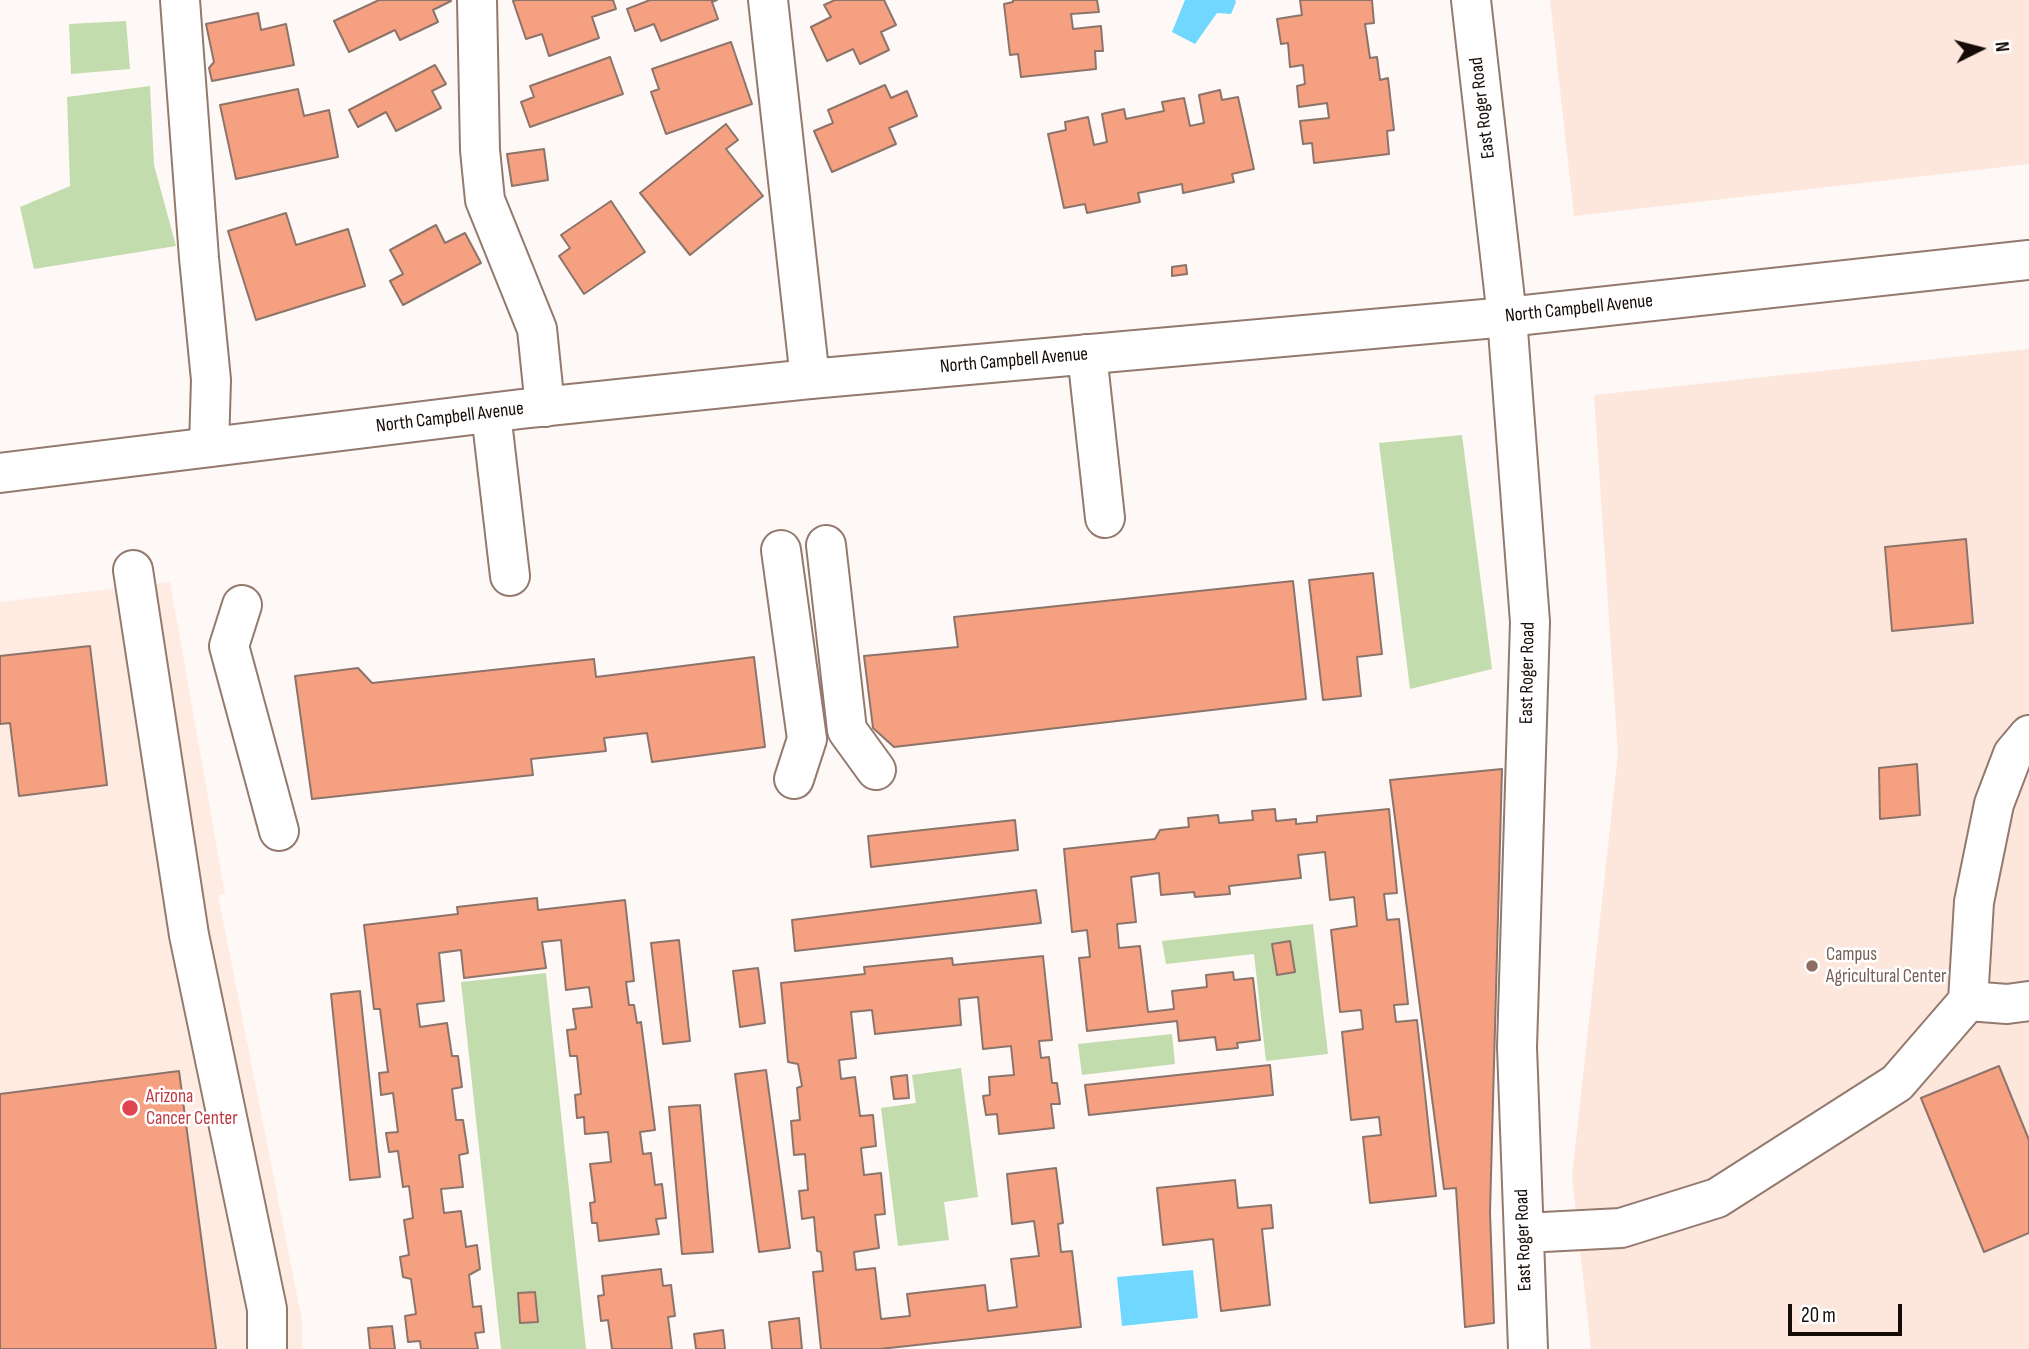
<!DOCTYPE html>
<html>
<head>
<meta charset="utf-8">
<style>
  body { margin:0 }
  #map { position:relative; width:2029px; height:1349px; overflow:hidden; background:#fef8f6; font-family:"Sofia Sans Condensed",sans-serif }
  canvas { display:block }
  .north { position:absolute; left:1945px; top:14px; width:70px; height:70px; -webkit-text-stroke:5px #fff; paint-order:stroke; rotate:84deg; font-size:19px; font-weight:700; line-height:28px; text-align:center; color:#150c08 }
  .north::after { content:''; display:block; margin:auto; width:24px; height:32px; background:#150c08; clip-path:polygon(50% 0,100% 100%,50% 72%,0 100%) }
  .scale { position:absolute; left:1788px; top:1304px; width:114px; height:32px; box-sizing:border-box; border:4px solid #150c08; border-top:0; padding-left:9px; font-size:21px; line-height:24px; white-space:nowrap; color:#150c08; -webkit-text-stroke:5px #fff; paint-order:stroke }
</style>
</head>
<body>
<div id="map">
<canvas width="2029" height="1349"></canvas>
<div class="north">N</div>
<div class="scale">20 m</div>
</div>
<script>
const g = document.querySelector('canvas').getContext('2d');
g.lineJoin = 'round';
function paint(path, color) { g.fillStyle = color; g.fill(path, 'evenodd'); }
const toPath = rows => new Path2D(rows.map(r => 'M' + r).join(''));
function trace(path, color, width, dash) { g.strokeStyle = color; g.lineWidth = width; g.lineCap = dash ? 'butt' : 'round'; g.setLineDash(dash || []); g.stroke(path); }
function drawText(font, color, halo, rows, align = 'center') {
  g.font = font + ' "Sofia Sans Condensed",sans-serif'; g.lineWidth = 5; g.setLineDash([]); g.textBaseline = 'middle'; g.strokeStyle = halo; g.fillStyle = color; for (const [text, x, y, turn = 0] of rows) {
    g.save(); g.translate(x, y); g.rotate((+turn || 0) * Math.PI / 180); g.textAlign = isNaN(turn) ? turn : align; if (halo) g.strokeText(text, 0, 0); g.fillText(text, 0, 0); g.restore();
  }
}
const built = toPath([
  [1550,0,2029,0,2029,164,1574,216],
  [2029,349,2029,1349,1591,1349,1572,1177,1618,754,1594,395]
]);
const medical = toPath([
  [170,582,225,894,218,895,302,1321,302,1349,0,1349,0,602]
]);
const green = toPath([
  [126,21,130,69,71,74,69,24],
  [150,86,154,165,176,246,34,269,20,207,70,186,67,97],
  [1462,435,1492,669,1410,689,1379,443],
  [1313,924,1328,1054,1266,1061,1254,954,1166,964,1162,941],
  [546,973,586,1349,501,1349,461,982],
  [1172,1034,1175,1064,1082,1075,1078,1044],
  [961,1068,978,1197,944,1202,949,1240,898,1246,881,1108,916,1103,912,1075]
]);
const water = toPath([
  [1185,0,1235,0,1236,2,1231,14,1217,13,1195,44,1172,32],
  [1193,1270,1198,1318,1122,1326,1117,1277]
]);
const building = toPath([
  [379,0,450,0,451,1,433,10,438,22,400,40,395,30,349,52,334,21,379,0],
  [516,0,613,0,616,9,592,17,599,38,549,56,542,34,526,39,513,1,516,0],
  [650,0,717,0,712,2,718,19,661,41,654,24,635,31,627,9,650,0],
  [835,0,884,0,896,25,881,32,889,50,860,64,853,49,827,61,811,27,831,17,824,5,835,0],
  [1013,0,1097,0,1099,12,1071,14,1073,29,1101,26,1103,51,1095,51,1096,69,1021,77,1018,54,1010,55,1004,4,1013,2,1013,0],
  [1300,0,1372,0,1374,23,1365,24,1370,58,1377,57,1380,80,1388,78,1394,130,1387,131,1389,154,1314,163,1312,143,1303,144,1300,121,1329,118,1327,103,1299,107,1297,86,1305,84,1303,65,1290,67,1288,43,1281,44,1277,19,1302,15,1300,0],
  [258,13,261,30,286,24,294,65,212,81,209,68,214,62,206,24,258,13],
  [731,42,752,104,666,134,651,92,659,89,652,69,731,42],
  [610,57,623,94,530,127,521,102,534,97,530,86,610,57],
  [435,65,446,84,432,91,441,108,396,131,386,112,358,127,349,110,435,65],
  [885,85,891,98,907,91,917,116,889,128,896,144,832,172,814,131,833,123,828,110,885,85],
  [298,89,304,116,329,110,338,157,236,179,220,105,298,89],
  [1220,90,1222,100,1238,97,1254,169,1232,174,1234,182,1183,193,1182,184,1138,193,1140,202,1087,213,1085,204,1064,208,1048,134,1066,130,1065,122,1088,117,1094,145,1107,142,1102,114,1124,109,1126,119,1164,111,1162,102,1184,98,1190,126,1204,123,1199,95,1220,90],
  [726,124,738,140,726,149,763,196,690,255,640,193,726,124],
  [544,149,548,180,512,186,507,154,544,149],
  [611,201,645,252,584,294,559,256,570,248,561,235,611,201],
  [286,213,296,245,348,229,365,286,256,320,228,231,286,213],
  [436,225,445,243,465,233,481,263,403,305,390,281,403,274,390,250,436,225],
  [1186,265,1187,274,1172,276,1172,267,1186,265],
  [1966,539,1973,623,1892,631,1885,547,1966,539],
  [1373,573,1382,654,1357,657,1361,696,1323,700,1309,580,1373,573],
  [1293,581,1306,699,894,747,873,728,864,656,958,647,954,617,1293,581],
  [90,646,107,785,19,796,10,723,0,724,0,656,90,646],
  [754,657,765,747,652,762,647,733,604,738,606,751,531,759,533,775,312,799,295,676,358,668,372,683,594,659,596,677,754,657],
  [1917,764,1920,815,1880,819,1879,768,1917,764],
  [1502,769,1490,1212,1494,1323,1465,1327,1456,1188,1444,1189,1390,780,1502,769],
  [1275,809,1276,821,1296,819,1296,824,1317,822,1317,816,1389,809,1397,893,1384,894,1387,920,1399,919,1408,1004,1394,1005,1396,1022,1417,1020,1436,1196,1370,1203,1363,1137,1381,1135,1379,1117,1351,1120,1342,1032,1363,1029,1361,1010,1340,1012,1331,930,1357,926,1354,897,1330,900,1325,852,1298,855,1301,878,1229,886,1230,894,1195,897,1194,892,1161,895,1159,873,1131,877,1136,922,1117,924,1119,948,1140,946,1148,1012,1174,1009,1172,991,1207,987,1206,975,1233,972,1234,980,1253,978,1260,1040,1237,1043,1238,1048,1217,1050,1215,1037,1179,1041,1177,1021,1087,1031,1079,958,1090,957,1087,930,1072,932,1064,849,1155,839,1160,830,1189,827,1188,818,1218,815,1219,823,1253,820,1252,811,1275,809],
  [1015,820,1018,850,871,867,868,836,1015,820],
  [1036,890,1041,923,795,951,792,920,1036,890],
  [537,898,538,910,625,900,634,981,626,982,629,1005,634,1005,637,1023,641,1022,655,1130,640,1132,643,1154,651,1153,655,1185,662,1184,666,1218,656,1219,659,1234,599,1241,597,1223,592,1223,590,1203,595,1202,590,1164,611,1162,608,1132,585,1134,584,1117,577,1118,575,1095,581,1094,577,1056,570,1056,567,1030,576,1029,573,1009,592,1007,589,987,566,990,561,940,542,942,546,968,464,978,461,950,439,953,444,1001,417,1004,420,1027,447,1023,452,1056,458,1056,462,1087,452,1089,456,1120,463,1120,468,1153,459,1155,463,1187,441,1189,444,1213,461,1211,466,1247,477,1245,480,1269,469,1275,473,1307,481,1306,484,1332,475,1333,478,1349,421,1349,420,1341,408,1342,405,1316,416,1314,411,1279,403,1277,400,1257,409,1255,404,1220,413,1218,409,1186,403,1187,398,1151,389,1152,386,1133,398,1132,393,1093,381,1095,379,1073,388,1072,380,1009,374,1009,364,925,458,914,457,907,537,898],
  [679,940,690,1041,663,1044,651,943,679,940],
  [1290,941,1295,972,1277,975,1272,944,1290,941],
  [1043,956,1052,1040,1039,1041,1041,1058,1049,1057,1052,1083,1057,1083,1060,1104,1051,1104,1054,1128,999,1134,997,1114,986,1115,983,1096,990,1095,989,1077,1014,1075,1011,1046,983,1049,978,997,959,999,961,1025,875,1034,872,1010,851,1012,856,1058,839,1060,841,1079,855,1077,860,1116,873,1115,876,1146,861,1148,864,1175,881,1173,885,1214,875,1215,879,1248,854,1252,856,1270,875,1268,881,1319,910,1316,907,1294,985,1285,988,1311,1017,1307,1011,1259,1039,1256,1034,1221,1012,1224,1007,1174,1056,1168,1063,1223,1058,1224,1061,1252,1072,1251,1081,1327,880,1349,821,1349,813,1272,823,1271,821,1252,817,1251,814,1217,802,1219,799,1191,808,1190,805,1154,794,1155,791,1121,800,1120,797,1088,802,1086,798,1064,788,1062,781,983,865,974,864,967,952,958,953,965,1043,956],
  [758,968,765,1023,740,1027,733,971,758,968],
  [360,991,380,1177,350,1180,331,994,360,991],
  [1270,1065,1273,1095,1089,1115,1085,1085,1270,1065],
  [1999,1066,2029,1140,2029,1233,1984,1252,1921,1098,1999,1066],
  [766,1070,790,1248,759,1252,735,1074,766,1070],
  [179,1071,216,1349,0,1349,0,1094,179,1071],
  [907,1075,909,1098,894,1099,891,1077,907,1075],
  [700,1105,713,1252,682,1254,669,1107,700,1105],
  [1235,1180,1238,1208,1271,1205,1273,1228,1262,1229,1270,1305,1221,1311,1213,1239,1163,1245,1157,1188,1235,1180],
  [661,1269,663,1286,671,1285,675,1316,668,1317,672,1349,612,1349,608,1320,601,1321,598,1296,604,1295,602,1276,661,1269],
  [535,1292,538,1322,520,1323,518,1293,535,1292],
  [799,1318,802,1349,772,1349,769,1322,799,1318],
  [392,1326,395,1349,370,1349,368,1328,392,1326],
  [723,1330,725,1349,696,1349,694,1334,723,1330]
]);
const minor = toPath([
  [180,0,199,258,211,380,209,447],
  [477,0,480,150,485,200,537,329,545,407],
  [768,0,810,379],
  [1471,0,1507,317,1530,622,1517,1047,1528,1349],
  [1087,354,1105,518],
  [491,413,510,576],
  [826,545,847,730,876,770],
  [781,550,807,739,794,779],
  [133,570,189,935,267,1309,267,1349],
  [242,605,229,646,279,831],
  [1968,1001,2007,1004,2029,1001],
  [1524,1233,1621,1228,1717,1198,1897,1083,1968,1001,1974,902,1994,804,2013,754,2029,735]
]);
const major = toPath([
  [0,473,521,409,810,379,1507,317,2029,260]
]);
const markers = [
  [1812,966,7,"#8d6e63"],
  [130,1108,9,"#e0444e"]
];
const streetNames = [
  ["East Roger Road",1483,108,-97],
  ["North Campbell Avenue",1579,309,-6],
  ["North Campbell Avenue",1014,361,-5],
  ["North Campbell Avenue",450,418,-7],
  ["East Roger Road",1528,673,-89],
  ["East Roger Road",1524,1240,-92]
];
const educationNames = [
  ["Campus",1826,955],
  ["Agricultural Center",1826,977]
];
const healthNames = [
  ["Arizona",146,1097],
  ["Cancer Center",146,1119]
];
paint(built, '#fde7dd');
paint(medical, '#feebe2');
paint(green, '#c3dcad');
paint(water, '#70d8fe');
paint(building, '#f5a181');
trace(building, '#8d746a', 2);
trace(minor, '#93796e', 42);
trace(major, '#93796e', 42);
trace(minor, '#fff', 38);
trace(major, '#fff', 38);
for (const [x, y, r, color] of markers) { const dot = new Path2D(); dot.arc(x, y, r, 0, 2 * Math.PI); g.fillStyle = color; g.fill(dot); trace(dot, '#fff', 2.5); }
drawText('19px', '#150c08', '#fff', streetNames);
drawText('19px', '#785e54', '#fff', educationNames, 'left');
drawText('19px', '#be3a42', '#fff', healthNames, 'left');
</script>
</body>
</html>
